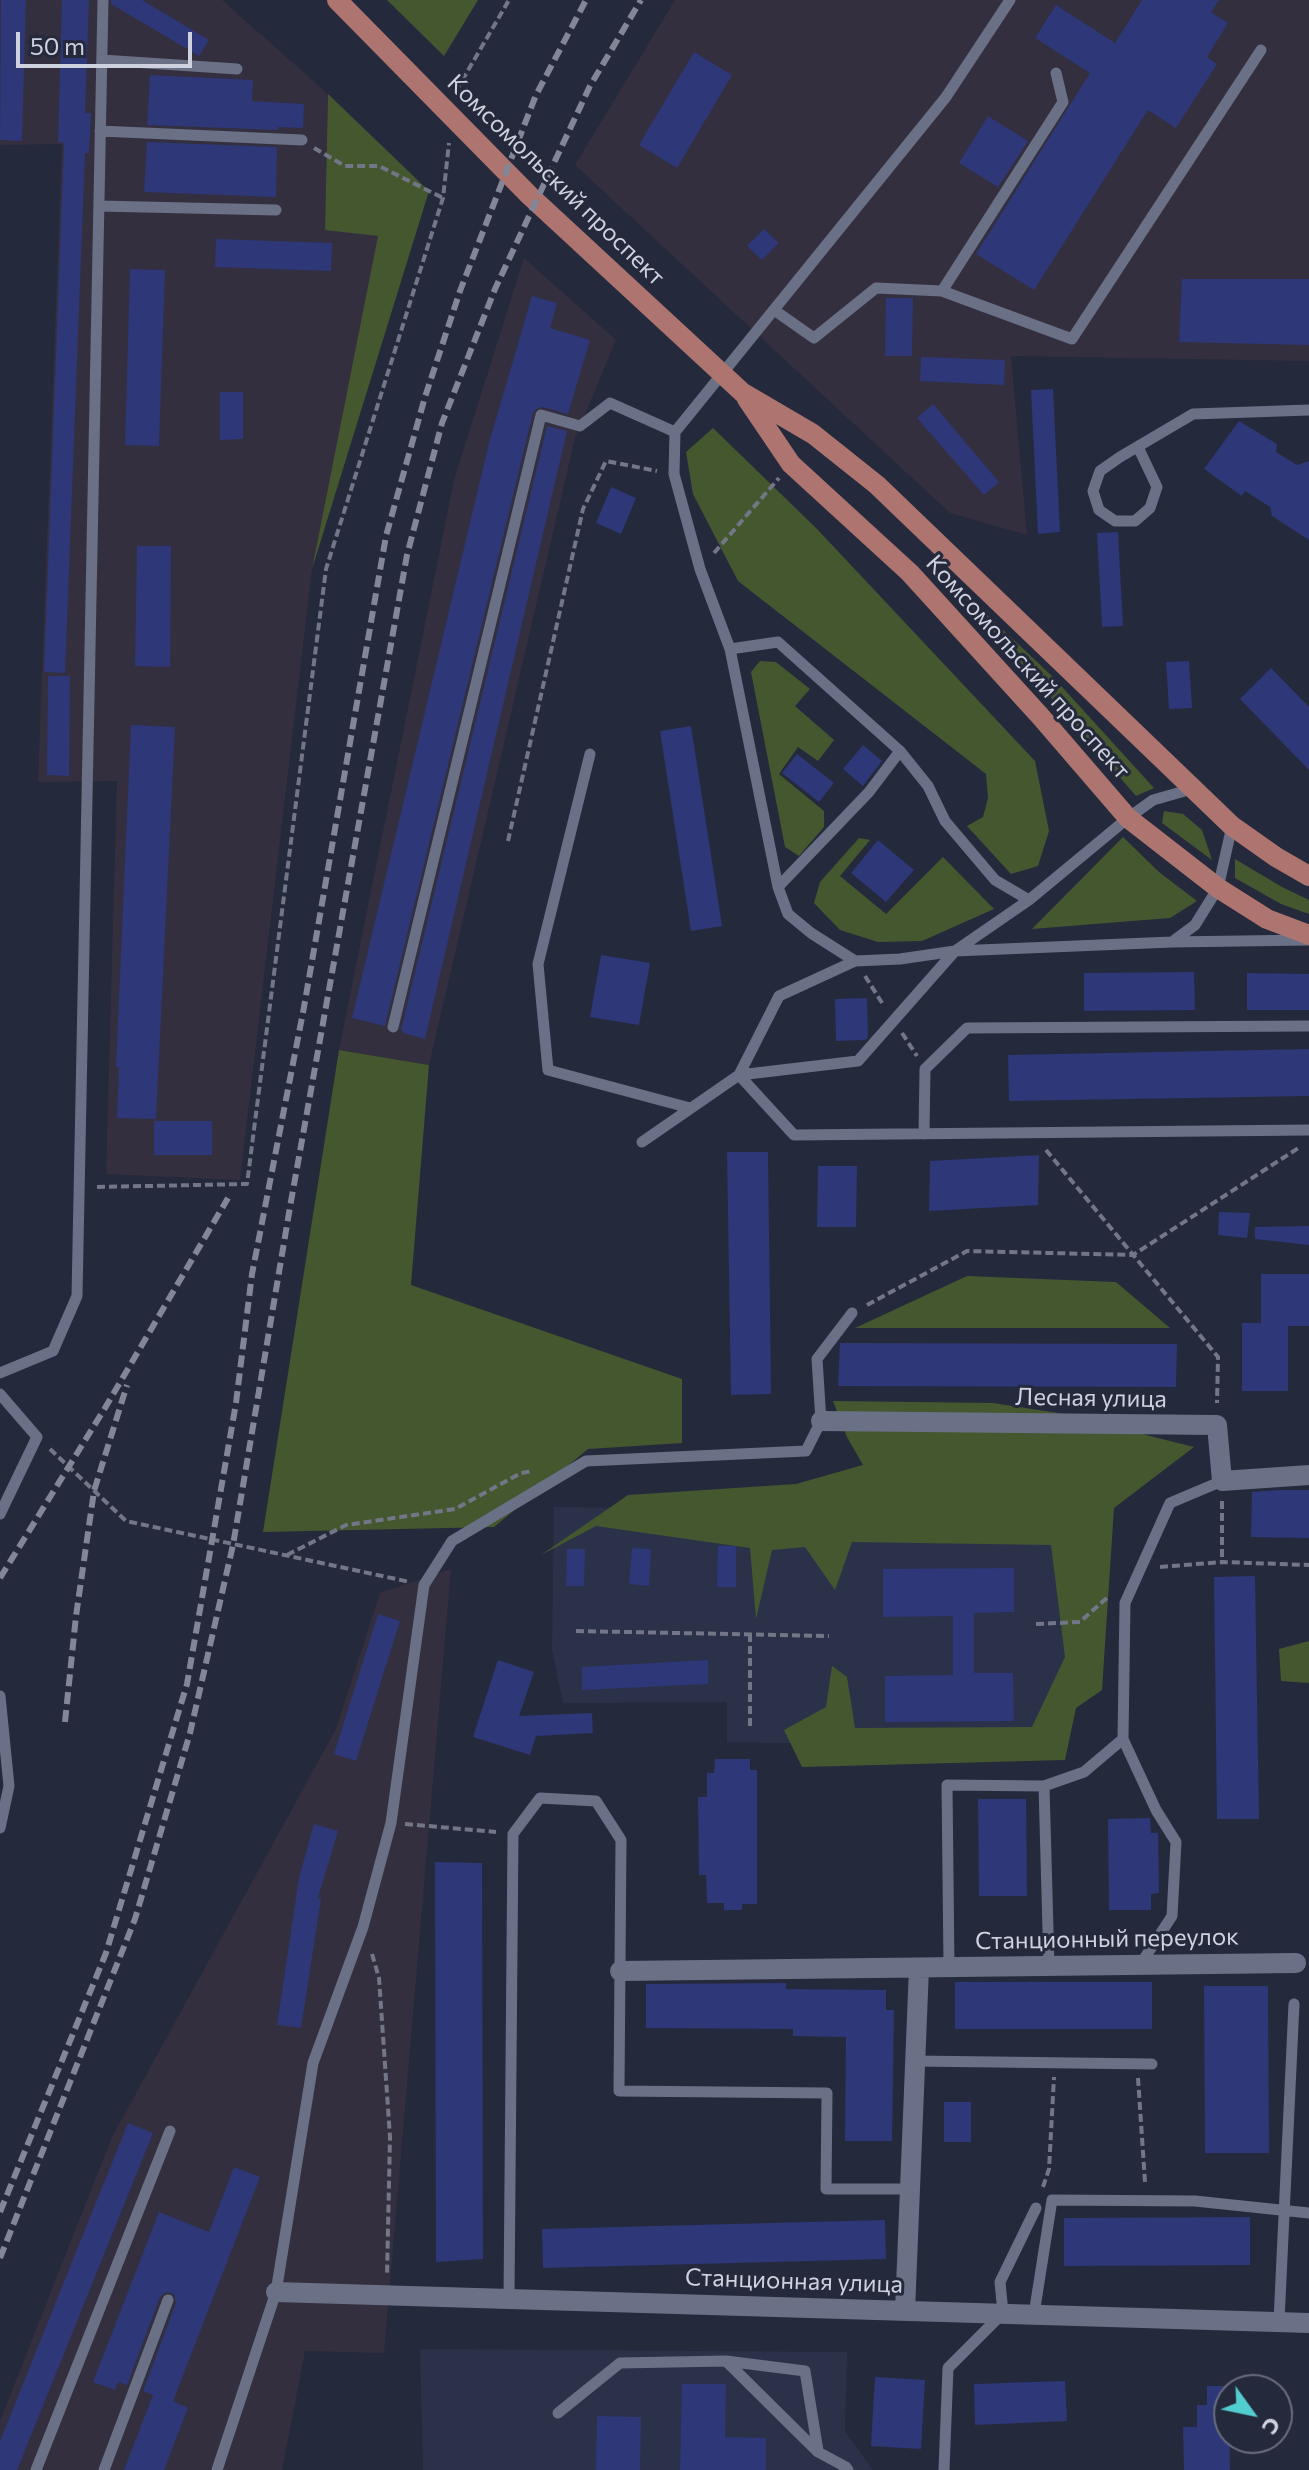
<!DOCTYPE html>
<html>
<head>
<meta charset="utf-8">
<style>
  body { margin:0 }
  #map { position:relative; width:1309px; height:2470px; overflow:hidden; background:#25293c; font-family:Commissioner,sans-serif }
  canvas { display:block }
  .north { position:absolute; left:1213px; top:2374px; width:80px; height:80px; box-sizing:border-box; background:#25293c; border:2px solid #696c7d; border-radius:50%; rotate:123deg; font-size:22px; font-weight:700; line-height:32px; text-align:center; color:#ced1de }
  .north::after { content:''; display:block; margin:auto; width:28px; height:36px; background:#52cdcf; clip-path:polygon(50% 0,100% 100%,50% 72%,0 100%) }
  .scale { position:absolute; left:16px; top:32px; width:176px; height:36px; box-sizing:border-box; border:4px solid #ced1de; border-top:0; padding-left:10px; font-size:24px; line-height:28px; white-space:nowrap; color:#ced1de; -webkit-text-stroke:6px #25293c; paint-order:stroke }
</style>
</head>
<body>
<div id="map">
<canvas width="1309" height="2470"></canvas>
<div class="north">С</div>
<div class="scale">50 m</div>
</div>
<script>
const g = document.querySelector('canvas').getContext('2d');
g.lineJoin = 'round';
function paint(path, color) { g.fillStyle = color; g.fill(path, 'evenodd'); }
const toPath = rows => new Path2D(rows.map(r => 'M' + r).join(''));
function trace(path, color, width, dash) { g.strokeStyle = color; g.lineWidth = width; g.lineCap = dash ? 'butt' : 'round'; g.setLineDash(dash || []); g.stroke(path); }
function drawText(font, color, halo, rows, align = 'center') {
  g.font = font + ' Commissioner,sans-serif'; g.lineWidth = 6; g.setLineDash([]); g.textBaseline = 'middle'; g.strokeStyle = halo; g.fillStyle = color; for (const [text, x, y, turn = 0] of rows) {
    g.save(); g.translate(x, y); g.rotate((+turn || 0) * Math.PI / 180); g.textAlign = isNaN(turn) ? turn : align; if (halo) g.strokeText(text, 0, 0); g.fillText(text, 0, 0); g.restore();
  }
}
const built = toPath([
  [554,1507,1082,1514,1061,1748,727,1742,727,1702,563,1703,552,1650],
  [420,2349,847,2352,845,2432,873,2470,423,2470]
]);
const industrial = toPath([
  [0,0,222,0,328,94,325,229,379,236,312,569,240,1180,106,1174,117,781,38,782,62,144,0,145],
  [675,0,1309,0,1309,361,1011,356,1027,535,950,513,575,165],
  [524,258,616,340,575,438,429,1065,339,1050,454,480],
  [451,1569,384,2353,305,2351,282,2470,0,2470,0,2421,112,2137,336,1729,380,1593]
]);
const green = toPath([
  [387,0,478,0,444,56],
  [328,94,429,191,312,569,378,236,325,230],
  [713,428,817,529,1035,761,1049,831,1038,866,1011,874,967,826,983,817,988,798,986,774,738,581,693,494,686,452],
  [941,571,1053,677,1154,788,1136,796],
  [760,661,776,662,810,689,795,706,834,740,818,761,798,747,779,774,824,811,824,827,799,856,785,847,751,672],
  [1164,811,1183,814,1202,830,1212,860,1162,823],
  [1123,837,1159,872,1197,901,1170,918,1032,929],
  [859,838,870,840,840,876,886,914,943,857,994,909,922,941,878,942,840,930,814,903,820,882],
  [1235,859,1282,887,1309,900,1309,914,1281,904,1235,878],
  [339,1050,429,1065,411,1285,682,1379,682,1443,588,1449,494,1527,263,1532],
  [967,1276,1116,1282,1170,1328,855,1328],
  [833,1401,993,1403,1058,1413,1194,1447,1114,1508,1102,1690,1076,1708,1065,1760,802,1767,784,1730,826,1707,832,1666,847,1677,855,1728,1032,1727,1065,1657,1051,1545,852,1542,835,1590,805,1547,772,1550,756,1619,750,1548,596,1526,541,1555,628,1495,796,1484,863,1465,847,1437],
  [1309,1641,1309,1683,1281,1681,1279,1649]
]);
const building = toPath([
  [1,0,26,0,22,141,0,140],
  [62,0,89,0,85,113,91,113,89,153,85,153,65,673,44,672,64,143,58,142],
  [111,0,142,0,209,40,199,56,111,4],
  [1142,0,1219,0,1211,12,1228,23,1207,57,1217,64,1176,128,1148,110,1034,290,976,254,1090,73,1035,38,1056,5,1115,43],
  [694,52,732,75,677,168,639,145],
  [150,75,253,80,252,101,304,104,303,128,278,127,278,130,147,125],
  [988,116,1028,141,998,187,959,163],
  [147,142,277,147,276,197,144,192],
  [764,229,779,243,762,260,747,246],
  [216,239,332,243,331,271,215,267],
  [130,269,165,270,159,446,125,445],
  [1182,279,1309,279,1309,345,1179,342],
  [532,296,557,303,550,328,590,340,568,414,543,407,536,409,533,413,385,1026,352,1018,489,443],
  [886,298,913,298,912,356,885,356],
  [921,357,1005,360,1004,385,920,381],
  [1053,389,1060,532,1038,534,1031,390],
  [220,392,243,392,243,439,220,440],
  [933,404,999,482,984,495,917,418],
  [1239,421,1277,444,1276,452,1297,465,1309,461,1309,540,1272,516,1270,507,1245,491,1242,496,1204,469],
  [547,426,567,431,425,1039,404,1033,401,1030],
  [611,487,636,498,621,534,596,523],
  [1118,532,1123,626,1102,627,1097,533],
  [137,546,171,546,170,667,135,666],
  [1189,661,1192,708,1169,709,1166,662],
  [1271,668,1309,707,1309,770,1240,699],
  [48,676,70,676,69,776,47,775],
  [131,725,175,727,156,1119,117,1118,119,1067,116,1067],
  [691,726,722,926,691,931,660,731],
  [863,745,882,761,863,786,843,769],
  [797,754,834,783,819,802,782,773],
  [878,840,914,870,886,902,851,873],
  [601,955,650,963,639,1025,590,1017],
  [1194,972,1195,1010,1084,1011,1084,973],
  [1247,973,1309,974,1309,1010,1247,1010],
  [867,998,868,1037,865,1040,836,1041,835,999],
  [1309,1049,1309,1096,1009,1101,1008,1055],
  [154,1121,212,1121,212,1155,154,1155],
  [727,1152,768,1152,771,1394,731,1395],
  [1039,1155,1038,1205,929,1211,930,1161],
  [818,1166,857,1166,856,1227,817,1227],
  [1219,1212,1250,1213,1247,1238,1218,1235],
  [1309,1226,1309,1245,1255,1239,1255,1227],
  [1261,1274,1309,1274,1309,1326,1288,1326,1288,1391,1242,1391,1242,1323,1261,1323],
  [840,1343,1177,1344,1176,1387,838,1386],
  [1279,1490,1309,1490,1309,1538,1251,1537,1252,1492],
  [718,1546,736,1546,736,1587,717,1587],
  [632,1548,651,1549,649,1586,629,1584],
  [567,1549,585,1549,584,1586,566,1586],
  [1014,1568,1014,1612,974,1613,974,1673,1013,1673,1014,1721,885,1722,885,1676,953,1675,953,1616,883,1617,883,1569],
  [1255,1576,1259,1819,1217,1819,1214,1577],
  [378,1614,400,1621,356,1761,334,1754],
  [498,1660,534,1672,519,1716,592,1713,593,1733,536,1736,530,1755,473,1737],
  [708,1660,708,1684,582,1690,582,1667],
  [715,1759,750,1759,750,1770,757,1770,757,1904,742,1904,742,1910,724,1910,724,1903,707,1903,706,1875,699,1875,698,1797,707,1797,707,1773,714,1773],
  [978,1799,1026,1799,1027,1896,979,1896],
  [1150,1818,1151,1833,1158,1833,1159,1893,1151,1894,1151,1910,1109,1910,1108,1819],
  [314,1824,338,1831,318,1898,321,1899,301,2028,277,2025,299,1878],
  [435,1862,482,1863,483,2259,436,2262],
  [955,1982,1152,1982,1152,2029,955,2029],
  [786,1983,786,1989,886,1990,886,2010,894,2010,892,2141,845,2141,846,2037,793,2036,793,2029,646,2028,646,1984],
  [1204,1986,1268,1986,1269,2153,1205,2153],
  [944,2102,971,2102,971,2142,944,2142],
  [128,2123,153,2133,17,2470,0,2470,0,2441],
  [234,2167,260,2177,173,2401,188,2408,164,2470,124,2470,153,2395,143,2391,176,2303,174,2294,166,2292,160,2297,127,2385,118,2382,115,2390,93,2382,159,2212,209,2232],
  [1250,2217,1250,2265,1064,2266,1064,2218],
  [885,2220,886,2259,543,2268,542,2229],
  [875,2377,925,2380,921,2449,871,2446],
  [1065,2381,1067,2421,975,2425,974,2384],
  [682,2384,726,2384,725,2437,766,2438,766,2470,680,2470],
  [1207,2386,1229,2386,1230,2470,1184,2470,1183,2427,1197,2427,1197,2405,1207,2405],
  [597,2416,641,2417,640,2470,596,2470]
]);
const path = toPath([
  [456,91,509,0],
  [314,148,345,166,379,166,443,198],
  [714,553,779,478],
  [508,841,583,509,606,461,657,471],
  [865,976,884,1006],
  [902,1033,917,1056],
  [1046,1150,1218,1357,1217,1403],
  [97,1187,247,1184,326,569,443,198,449,143],
  [867,1305,967,1251,1133,1255,1300,1147],
  [50,1449,126,1521,410,1582],
  [1222,1501,1222,1562],
  [287,1555,346,1525,455,1509,521,1473,533,1471],
  [1160,1567,1222,1562,1309,1565],
  [1036,1624,1080,1622,1109,1596],
  [576,1631,829,1636],
  [750,1634,750,1727],
  [405,1824,496,1832],
  [372,1954,379,1978,390,2137,387,2276],
  [1138,2078,1145,2182,1148,2183],
  [1043,2187,1049,2169,1054,2077]
]);
const lane = toPath([
  [102,60,237,69],
  [100,131,302,140],
  [99,206,276,210],
  [942,291,1072,339,1261,50],
  [774,310,814,338,876,288,942,291,1063,102,1056,73],
  [1138,447,1157,487,1150,508,1135,521,1115,521,1099,510,1093,491,1100,471,1120,457,1193,414,1309,410],
  [730,649,778,642,900,751,928,786,945,821,995,880,1029,900],
  [590,754,538,964,548,1070,690,1108],
  [778,887,869,792,900,751],
  [1172,942,1195,925,1218,888,1232,826],
  [855,961,811,933,788,914,778,887,730,649,700,569,674,474,675,432,946,97,1010,0],
  [393,1027,541,415,580,426,610,403,675,432],
  [739,1075,779,996,855,961,900,959,955,951,1172,942,1308,940],
  [739,1075,794,1135,1309,1130],
  [924,1134,925,1069,967,1028,1309,1026],
  [642,1142,739,1075,858,1061,955,951,1029,900,1128,818,1153,800,1192,789],
  [0,1373,53,1351,77,1296,103,0],
  [0,1394,37,1437,0,1514],
  [0,1696,9,1786,0,1828],
  [1140,1965,1172,1916,1176,1842,1156,1810,1123,1739,1125,1603,1170,1503,1222,1481],
  [1049,1966,1044,1786,1084,1772,1123,1739],
  [949,1967,947,1785,1044,1786],
  [915,2061,1152,2064],
  [509,2297,513,1834,540,1798,596,1801,621,1840,619,2091,827,2093,826,2189,910,2189],
  [1034,2314,1052,2200,1195,2201,1309,2213],
  [1279,2321,1294,2004],
  [726,2361,805,2371,818,2451],
  [558,2413,620,2363,726,2361,818,2452,846,2467,848,2470],
  [36,2470,170,2131],
  [104,2470,168,2300],
  [217,2470,276,2292,313,2063,363,1927,391,1823,424,1585,452,1541,586,1461,806,1451,821,1421,817,1359,852,1313],
  [944,2470,948,2368,1003,2313,1000,2282,1036,2208]
]);
const street = toPath([
  [821,1421,1217,1425,1222,1481,1309,1475],
  [620,1971,1296,1963],
  [276,2292,1309,2323],
  [905,2311,919,1968]
]);
const primary = toPath([
  [337,0,530,196,743,393,813,434,877,485,1232,826,1276,857,1309,876],
  [747,399,791,464,910,573,1041,717,1128,818,1218,888,1267,919,1309,935]
]);
const rail = toPath([
  [0,1578,105,1408,228,1198],
  [65,1722,76,1616,94,1491,127,1385],
  [0,2212,106,1953,187,1684,236,1403,252,1274,304,1007,386,536,425,397,460,291,536,95,586,0],
  [0,2258,135,1919,190,1733,233,1545,290,1207,407,555,442,423,495,289,590,86,641,0]
]);
const streetNames = [
  ["Комсомольский проспект",556,180,44],
  ["Комсомольский проспект",1028,667,48],
  ["Лесная улица",1091,1398,1],
  ["Станционный переулок",1107,1939,-1],
  ["Станционная улица",794,2281,2]
];
paint(built, '#2c314a');
paint(industrial, '#332f3f');
paint(green, '#45572f');
paint(building, '#2e3777');
trace(path, '#737686', 4, [8, 4]);
trace(lane, '#6a7086', 11);
trace(street, '#6a7086', 20);
trace(primary, '#ae7570', 20);
trace(rail, '#838696', 6, [12, 6]);
drawText('24px', '#ced1de', '#25293c', streetNames);
</script>
</body>
</html>
